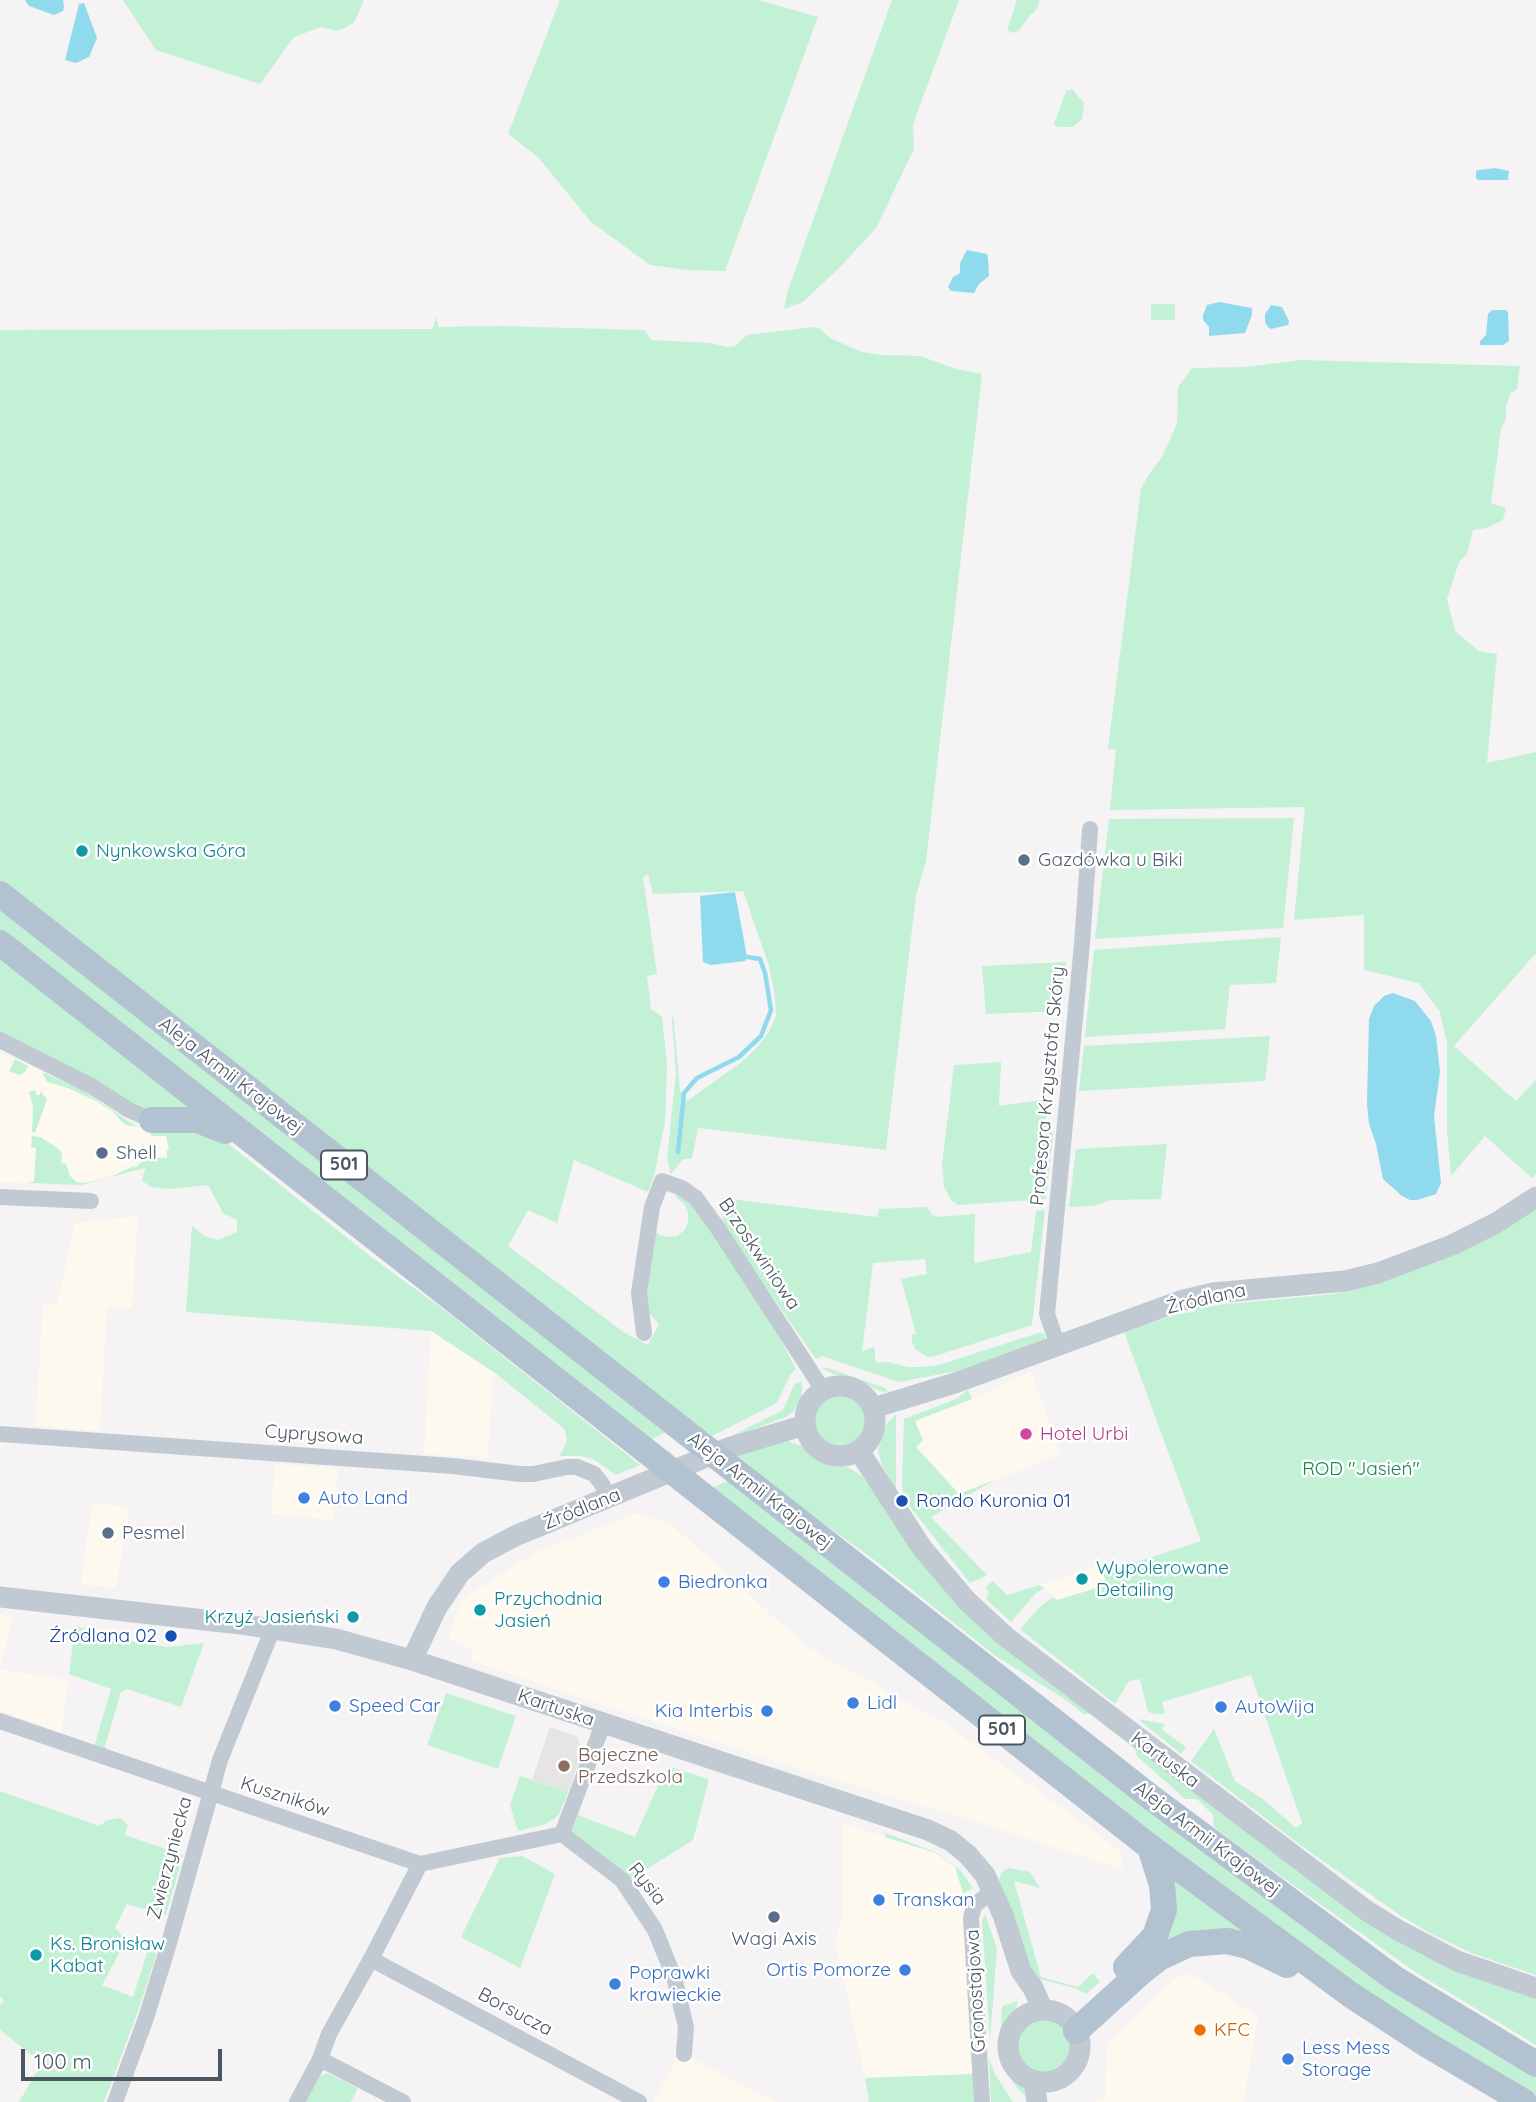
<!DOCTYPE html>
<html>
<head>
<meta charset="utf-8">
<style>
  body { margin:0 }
  #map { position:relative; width:1536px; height:2102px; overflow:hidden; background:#f5f3f3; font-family:Quicksand,sans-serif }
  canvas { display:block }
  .scale { position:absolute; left:21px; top:2049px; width:201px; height:32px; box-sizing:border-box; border:4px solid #4a5661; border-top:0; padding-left:9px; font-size:21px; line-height:24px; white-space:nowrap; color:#4a5661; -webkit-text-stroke:5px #fff; paint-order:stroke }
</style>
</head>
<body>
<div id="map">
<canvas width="1536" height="2102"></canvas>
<div class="scale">100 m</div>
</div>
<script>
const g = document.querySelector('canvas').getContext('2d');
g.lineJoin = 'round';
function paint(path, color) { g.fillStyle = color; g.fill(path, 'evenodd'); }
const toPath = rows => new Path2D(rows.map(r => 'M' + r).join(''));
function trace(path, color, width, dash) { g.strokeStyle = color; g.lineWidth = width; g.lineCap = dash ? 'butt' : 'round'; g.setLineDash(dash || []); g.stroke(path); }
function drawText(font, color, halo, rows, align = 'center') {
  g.font = font + ' Quicksand,sans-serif'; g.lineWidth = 5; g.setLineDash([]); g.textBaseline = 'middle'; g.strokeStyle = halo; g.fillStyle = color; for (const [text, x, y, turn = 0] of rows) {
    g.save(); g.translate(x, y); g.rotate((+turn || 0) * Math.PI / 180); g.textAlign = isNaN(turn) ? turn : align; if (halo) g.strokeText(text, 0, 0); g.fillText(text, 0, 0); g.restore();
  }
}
const commercial = toPath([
  [0,1052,82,1090,144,1132,155,1134,173,1133,175,1161,81,1185,0,1182],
  [138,1216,132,1308,107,1307,100,1431,35,1426,43,1303,57,1304,75,1223],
  [431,1331,493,1372,488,1458,424,1454],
  [1031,1371,1061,1454,959,1494,916,1447,915,1421,972,1399],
  [275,1464,338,1468,333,1520,271,1514],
  [92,1502,130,1508,116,1588,81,1584],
  [637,1513,672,1525,807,1647,943,1722,1121,1851,1123,1870,978,1822,804,1771,470,1661,474,1650,448,1639,461,1600,534,1553],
  [1101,1565,1107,1585,1057,1600,1040,1585],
  [0,1615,13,1617,0,1668],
  [0,1669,68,1680,62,1733,0,1711],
  [843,1823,936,1853,955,1867,963,1890,973,2074,865,2078,835,1939,843,1918],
  [1190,1973,1258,2016,1244,2102,1091,2102,1105,2100,1107,2043,1175,1979],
  [680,2052,776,2102,653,2102]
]);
const education = toPath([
  [550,1727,576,1736,583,1751,568,1792,532,1780]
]);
const green = toPath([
  [123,0,364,0,354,23,338,31,321,27,294,37,260,84,156,50],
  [560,0,759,0,818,17,725,271,688,270,650,265,591,222,538,157,508,134],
  [892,0,959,0,913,124,914,149,876,228,841,266,803,302,784,309,788,290],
  [1017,0,1040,0,1035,12,1031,14,1019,30,1014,33,1007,30],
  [1072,89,1084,103,1082,119,1073,127,1058,127,1054,124,1066,91],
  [1151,304,1175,304,1175,320,1151,320],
  [437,317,438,327,499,326,645,330,651,340,710,343,727,347,735,346,747,335,813,327,819,328,830,338,862,352,881,355,920,356,956,369,982,374,926,862,916,895,886,1150,698,1128,692,1159,683,1159,671,1174,667,1159,676,1072,672,1022,673,1012,680,1090,687,1101,743,1061,760,1044,770,1030,776,1016,775,996,769,966,743,891,653,894,648,874,643,877,657,974,647,976,651,1009,662,1017,667,1064,665,1122,654,1176,648,1192,574,1160,557,1223,528,1210,508,1246,625,1333,648,1345,659,1324,645,1308,652,1229,659,1235,668,1237,677,1236,685,1230,688,1221,688,1212,684,1204,675,1196,678,1194,689,1202,717,1240,768,1316,796,1369,790,1375,777,1403,712,1436,671,1406,0,882,0,330,432,329],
  [1300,360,1520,366,1517,389,1511,393,1506,405,1506,419,1501,429,1491,503,1506,508,1503,520,1486,528,1473,530,1467,554,1459,562,1447,599,1455,631,1479,651,1497,654,1487,763,1536,752,1536,953,1454,1046,1516,1101,1536,1080,1536,1174,1532,1178,1485,1136,1451,1176,1447,1130,1447,1043,1440,1012,1419,983,1364,970,1364,915,1294,920,1305,807,1110,810,1116,749,1108,749,1141,489,1147,477,1162,457,1177,424,1178,387,1192,368,1245,367],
  [1294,818,1283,928,1095,939,1109,819],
  [0,905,669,1431,648,1441,0,933],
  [1281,937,1276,983,1230,985,1225,1029,1085,1037,1094,950],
  [0,956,192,1107,145,1110,0,1033],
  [1066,962,1060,1011,986,1014,982,966],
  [1270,1036,1265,1081,1079,1091,1084,1046],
  [15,1059,28,1066,24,1073,19,1075,9,1071],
  [1001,1062,999,1106,1048,1099,1046,1120,1053,1135,1046,1199,958,1205,951,1200,944,1187,942,1164,954,1065],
  [42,1072,82,1090,137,1127,125,1125,113,1112,96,1101,68,1088,47,1082],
  [36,1090,36,1095,40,1095,40,1091,47,1099,35,1133,32,1132,33,1107,29,1092],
  [171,1126,218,1138,231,1146,370,1256,451,1315,640,1465,616,1475,593,1459,580,1456,560,1456,567,1441,565,1430,561,1426,495,1373,431,1331,186,1312,192,1226,206,1237,218,1240,237,1232,237,1220,223,1213,208,1185,171,1189,151,1187,142,1181,145,1168,81,1185,29,1183,34,1181,36,1148,31,1147,32,1136,40,1137,56,1147,62,1153,61,1163,66,1164,70,1176,77,1182,85,1183,110,1177,134,1166,135,1168,146,1157,167,1158,167,1150,169,1150,166,1136,152,1136,150,1135,153,1130],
  [1167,1144,1161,1199,1111,1200,1094,1206,1069,1207,1076,1149],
  [722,1198,877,1217,879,1209,927,1207,932,1215,939,1217,975,1214,974,1263,1031,1252,1036,1211,1045,1210,1032,1325,935,1356,927,1357,915,1349,912,1342,912,1335,916,1334,901,1279,927,1274,925,1259,873,1263,862,1351,874,1347,876,1363,888,1362,908,1367,921,1367,939,1365,1038,1333,1044,1333,1046,1340,957,1371,899,1382,822,1356,816,1359,723,1226],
  [1536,1206,1536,1975,1474,1954,1435,1936,1401,1916,1299,1844,1191,1761,1214,1729,1235,1781,1264,1800,1296,1828,1302,1823,1251,1675,1162,1702,1165,1714,1156,1714,1148,1712,1140,1679,1129,1681,1115,1704,1020,1629,1041,1606,1053,1597,1057,1600,1107,1585,1103,1573,1201,1541,1124,1332,1178,1314,1194,1312,1196,1307,1334,1294,1384,1281],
  [828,1368,885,1388,889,1392,879,1391,856,1379,836,1375,822,1369],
  [802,1381,802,1398,793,1412,786,1417,719,1442,783,1410,794,1385],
  [968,1390,972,1399,915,1421,923,1440,916,1447,959,1494,994,1480,931,1517,987,1575,970,1583,911,1508,903,1492,902,1485,904,1419,956,1399],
  '810 1421a30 30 0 1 1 60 0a30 30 0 1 1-60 0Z',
  [896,1414,896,1491,882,1465,878,1450,886,1425],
  [788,1441,804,1447,817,1459,827,1463,844,1465,862,1476,921,1558,1257,1840,1536,1996,1536,2045,1415,1972,1236,1844,1214,1827,1213,1815,1197,1799,1185,1799,1137,1756,1135,1749,1090,1714,1084,1714,1066,1700,997,1657,873,1559,753,1473,756,1470,735,1454,771,1444],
  [730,1480,1536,2073,1536,2098,1366,1993,1232,1897,709,1489],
  [993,1581,1007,1595,1040,1585,1044,1588,1035,1594,1011,1622,986,1599,989,1592,985,1588],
  [75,1626,136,1642,167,1647,204,1643,181,1707,127,1689,121,1692,105,1746,108,1752,94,1747,111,1689,69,1674],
  [446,1693,516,1716,498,1769,427,1745],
  [1138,1719,1165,1724,1162,1730,1186,1747,1181,1754],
  [667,1766,709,1779,693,1840,629,1880,571,1833,578,1815,635,1837],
  [520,1776,568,1792,559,1814,554,1819,543,1825,518,1831,510,1805],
  [0,1791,99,1826,108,1820,120,1818,128,1825,125,1835,183,1855,166,1915,127,1904,115,1928,121,1934,121,1950,102,1985,133,1997,148,1950,157,1953,137,2014,104,2102,19,2102,42,2063,0,2030,0,2005,4,2001,0,1996],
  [886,1833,937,1853,961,1871,973,1888,963,1893,955,1867,936,1853,885,1837],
  [522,1856,555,1874,520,1968,461,1937,500,1858],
  [1008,1868,1030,1872,1040,1888,1014,1881,1041,1977,1078,1987,1093,1973,1100,1982,1086,1994,1075,1988,1044,1980,1035,1981,999,1880,1001,1873],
  [1166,1871,1253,1938,1154,1948],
  [985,1914,997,1948,990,2040,982,1921],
  [1018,2001,1014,2017,1004,2034,1001,2047,1006,2067,1025,2087,1026,2095,1021,2093,1008,2075,1000,2055,1002,2006],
  '1017 2047a27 27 0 1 1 54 0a27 27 0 1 1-54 0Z',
  [989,2059,996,2076,1013,2102,991,2102],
  [327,2073,358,2088,351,2102,306,2102,320,2076],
  [973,2074,974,2102,869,2102,865,2078]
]);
const water = toPath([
  [25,0,63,0,64,7,63,11,54,15,29,6],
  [84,3,97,38,89,57,76,63,65,60,79,4],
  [1495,168,1509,171,1508,180,1478,180,1476,178,1476,171,1479,170],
  [967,250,987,254,988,259,989,276,979,284,974,293,951,291,948,287,953,277,960,273,960,263],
  [1219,302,1252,308,1252,315,1245,333,1209,336,1209,327,1203,320,1203,315,1207,305],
  [1271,305,1282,307,1289,321,1288,325,1271,329,1268,327,1265,322,1265,314],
  [1492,310,1506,310,1508,312,1509,341,1503,345,1480,345,1480,341,1486,335,1488,314],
  [735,892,747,957,745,961,711,965,703,962,700,896],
  [1393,993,1415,1001,1431,1021,1436,1036,1440,1072,1434,1116,1441,1183,1436,1194,1417,1200,1410,1200,1402,1196,1383,1179,1376,1144,1369,1124,1367,1104,1369,1019,1374,1006,1384,996]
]);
const stream = toPath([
  [678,1152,684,1093,697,1078,739,1057,761,1036,771,1010,765,973,760,959,747,957]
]);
const minor = toPath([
  [0,1040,93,1087,129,1110,152,1120],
  [0,1197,91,1201],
  [644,1333,639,1293,652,1207,662,1181,682,1188,696,1198,719,1230,823,1390],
  [1058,1346,1047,1314,1082,944,1090,829],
  [0,1434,453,1466,520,1474,533,1474,567,1467,577,1467,594,1474,602,1484,608,1498],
  [0,1721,420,1864,562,1834],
  [562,1834,622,1880,655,1930,674,1977,686,2027,684,2054],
  [562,1834,603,1724],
  [371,1959,639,2102],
  [320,2059,403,2102],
  [115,2102,146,2018,167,1950,220,1760,273,1628],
  [297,2102,320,2059,329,2034,371,1959,420,1864],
  [982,2102,971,1918,974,1906,993,1890]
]);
const tertiary = toPath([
  '805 1421a35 35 0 1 1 70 0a35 35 0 1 1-70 0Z',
  [873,1408,955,1383,1180,1301,1213,1293,1345,1281,1378,1273,1452,1245,1496,1223,1536,1197],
  [859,1451,922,1548,967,1601,1006,1637,1367,1911,1398,1930,1457,1961,1536,1988],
  [0,1597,240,1624,336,1639,412,1660,928,1830,951,1841,968,1855,985,1875,1003,1915,1021,1971,1033,1988,1043,2010],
  [412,1660,437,1607,460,1573,483,1553,515,1536,728,1448,805,1425],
  '1008 2046a36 36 0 1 1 72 0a36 36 0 1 1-72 0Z',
  [1034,2081,1037,2102]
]);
const primary = toPath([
  [0,894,1153,1799,1394,1978,1536,2064],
  [0,943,1150,1847,1351,1995,1426,2044,1524,2102],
  [152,1120,197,1120,225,1131],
  [1126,1967,1155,1936,1164,1910,1162,1885,1150,1847],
  [1076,2031,1140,1973,1159,1958,1189,1944,1227,1941,1248,1946,1287,1965]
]);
const markers = [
  [82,851,7,"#0f9aa8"],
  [1024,860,7,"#5c6f8a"],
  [102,1153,7,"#5c6f8a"],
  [1026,1434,7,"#d1479c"],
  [304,1498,7,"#3f7fe0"],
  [902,1501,7,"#1a4fb4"],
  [108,1533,7,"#5c6f8a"],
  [1082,1579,7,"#0f9aa8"],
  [664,1582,7,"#3f7fe0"],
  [480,1610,7,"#0f9aa8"],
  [353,1617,7,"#0f9aa8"],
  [171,1636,7,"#1a4fb4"],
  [853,1703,7,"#3f7fe0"],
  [335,1706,7,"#3f7fe0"],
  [1221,1707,7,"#3f7fe0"],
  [767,1711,7,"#3f7fe0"],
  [564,1766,7,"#8d6e63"],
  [879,1900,7,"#3f7fe0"],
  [774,1917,7,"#5c6f8a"],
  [36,1955,7,"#0f9aa8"],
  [905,1970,7,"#3f7fe0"],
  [615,1984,7,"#3f7fe0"],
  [1200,2030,7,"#e8710a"],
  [1288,2059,7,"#3f7fe0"]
];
const shields = [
  [344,1165,46],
  [1002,1730,46]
];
const shieldNames = [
  ["501",344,1165],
  ["501",1002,1730]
];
const cultureNames = [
  ["Nynkowska Góra",96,851],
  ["Wypolerowane",1096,1568],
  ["Detailing",1096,1590],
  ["Przychodnia",494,1599],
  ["Jasień",494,1621],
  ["Krzyż Jasieński",339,1617,"right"],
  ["Ks. Bronisław",50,1944],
  ["Kabat",50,1966]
];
const serviceNames = [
  ["Gazdówka u Biki",1038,860],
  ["Shell",116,1153],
  ["Pesmel",122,1533],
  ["Wagi Axis",774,1939,"center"]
];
const streetNames = [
  ["Aleja Armii Krajowej",231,1076,38],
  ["Profesora Krzysztofa Skóry",1048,1086,-85],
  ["Brzoskwiniowa",759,1254,56],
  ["Źródlana",1206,1299,-13],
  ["Cyprysowa",314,1435,4],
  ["Aleja Armii Krajowej",760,1491,38],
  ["Źródlana",582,1509,-22],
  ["Kartuska",556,1708,19],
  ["Kartuska",1165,1760,37],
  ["Kuszników",285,1797,18],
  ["Aleja Armii Krajowej",1207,1839,37],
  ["Zwierzyniecka",170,1858,-75],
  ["Rysia",647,1884,52],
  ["Gronostajowa",976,1991,-93],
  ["Borsucza",515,2012,28]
];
const hotelNames = [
  ["Hotel Urbi",1040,1434]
];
const parkNames = [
  ["ROD \"Jasień\"",1361,1469]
];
const shopNames = [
  ["Auto Land",318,1498],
  ["Biedronka",678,1582],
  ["Lidl",867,1703],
  ["Speed Car",349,1706],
  ["AutoWija",1235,1707],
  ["Kia Interbis",753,1711,"right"],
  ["Transkan",893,1900],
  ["Ortis Pomorze",891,1970,"right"],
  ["Poprawki",629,1973],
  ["krawieckie",629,1995],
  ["Less Mess",1302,2048],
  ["Storage",1302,2070]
];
const transitNames = [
  ["Rondo Kuronia 01",916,1501],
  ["Źródlana 02",157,1636,"right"]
];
const educationNames = [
  ["Bajeczne",578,1755],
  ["Przedszkola",578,1777]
];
const foodNames = [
  ["KFC",1214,2030]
];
paint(commercial, '#fdf9ef');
paint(education, '#e6e4e5');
paint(green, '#c3f1d5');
paint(water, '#90daee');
trace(stream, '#90daee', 4.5);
trace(minor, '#c1cad2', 16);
trace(tertiary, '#c1cad2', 21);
trace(primary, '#b3c2d1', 26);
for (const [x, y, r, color] of markers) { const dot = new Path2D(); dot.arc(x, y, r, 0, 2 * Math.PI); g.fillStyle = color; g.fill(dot); trace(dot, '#fff', 2.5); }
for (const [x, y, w] of shields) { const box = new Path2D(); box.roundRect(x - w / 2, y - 14.5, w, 29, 5); g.fillStyle = '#fff'; g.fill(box); trace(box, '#4a5661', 2); }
drawText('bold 18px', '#4a5661', null, shieldNames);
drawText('19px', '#0d838f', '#fff', cultureNames, 'left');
drawText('19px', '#4e5e75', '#fff', serviceNames, 'left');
drawText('19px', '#4a5661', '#fff', streetNames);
drawText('19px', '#b23c85', '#fff', hotelNames, 'left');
drawText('19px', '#17864f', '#fff', parkNames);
drawText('19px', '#366cbe', '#fff', shopNames, 'left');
drawText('19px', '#164399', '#fff', transitNames, 'left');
drawText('19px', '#785e54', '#fff', educationNames, 'left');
drawText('19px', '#c56008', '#fff', foodNames, 'left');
</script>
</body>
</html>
